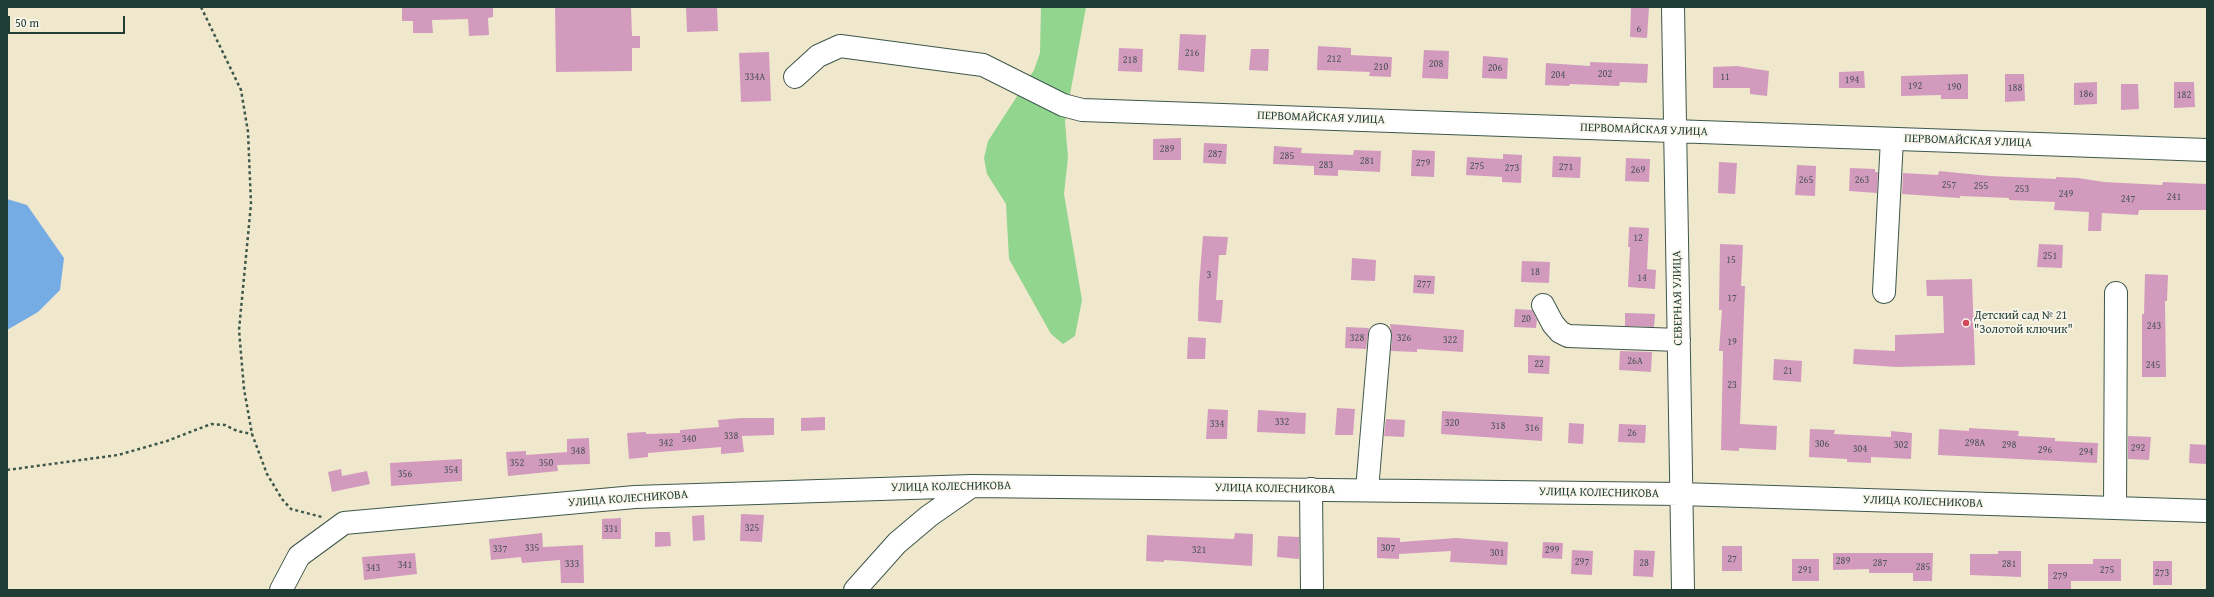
<!DOCTYPE html>
<html>
<head>
<meta charset="utf-8">
<style>
  body { margin:0 }
  #map { position:relative; width:2214px; height:597px; overflow:hidden; background:#f0e8cd; font-family:"Gentium Book Plus",serif }
  canvas { display:block }
  .frame { position:absolute; inset:0; border:8px solid #1f3d34; pointer-events:none }
  .scale { position:absolute; left:8px; top:16px; width:117px; height:18px; box-sizing:border-box; border:2px solid #1f3d34; border-top:0; padding-left:5px; font-size:12px; line-height:14px; white-space:nowrap; color:#1f3d34; -webkit-text-stroke:3px #fbf7ec; paint-order:stroke }
</style>
</head>
<body>
<div id="map">
<canvas width="2214" height="597"></canvas>
<div class="frame"></div>
<div class="scale">50 m</div>
</div>
<script>
const g = document.querySelector('canvas').getContext('2d');
g.lineJoin = 'round';
function paint(path, color) { g.fillStyle = color; g.fill(path, 'evenodd'); }
const toPath = rows => new Path2D(rows.map(r => 'M' + r).join(''));
function trace(path, color, width, dash) { g.strokeStyle = color; g.lineWidth = width; g.lineCap = dash ? 'butt' : 'round'; g.setLineDash(dash || []); g.stroke(path); }
function drawText(font, color, halo, rows, align = 'center') {
  g.font = font + ' "Gentium Book Plus",serif'; g.lineWidth = 3.5; g.setLineDash([]); g.textBaseline = 'middle'; g.strokeStyle = halo; g.fillStyle = color; for (const [text, x, y, turn = 0] of rows) {
    g.save(); g.translate(x, y); g.rotate((+turn || 0) * Math.PI / 180); g.textAlign = isNaN(turn) ? turn : align; if (halo) g.strokeText(text, 0, 0); g.fillText(text, 0, 0); g.restore();
  }
}
const green = toPath([
  [1041,7,1086,7,1065,122,1068,157,1064,194,1082,300,1075,336,1063,344,1051,334,1009,259,1006,204,987,174,984,158,988,141,1034,70,1040,53]
]);
const water = toPath([
  [7,199,27,205,64,258,60,290,38,312,7,330]
]);
const building = toPath([
  [402,7,493,7,493,17,488,18,489,35,469,36,468,19,432,20,433,33,413,33,413,21,402,21],
  [555,7,631,7,632,36,640,36,640,48,632,48,632,71,556,72],
  [686,7,717,7,718,31,687,32],
  [1631,7,1649,7,1647,38,1630,37],
  [1180,34,1206,35,1204,72,1178,70],
  [1318,46,1351,48,1351,55,1392,57,1391,77,1369,76,1370,72,1317,70],
  [1119,48,1143,49,1142,72,1118,71],
  [1251,49,1269,49,1268,71,1249,70],
  [1424,50,1449,51,1448,79,1422,78],
  [769,52,771,101,741,102,739,53],
  [1483,56,1508,58,1507,79,1482,78],
  [1590,62,1648,64,1647,83,1620,82,1619,86,1570,84,1569,86,1545,85,1546,63,1590,66],
  [1737,66,1769,71,1767,96,1750,94,1750,88,1713,88,1713,67],
  [1864,71,1865,88,1839,88,1839,72],
  [1968,74,1968,99,1941,99,1941,95,1901,96,1901,76],
  [2005,74,2024,74,2025,101,2005,102],
  [2097,82,2097,104,2074,105,2074,83],
  [2174,82,2194,82,2195,107,2174,108],
  [2121,84,2138,84,2139,109,2121,110],
  [1181,138,1181,160,1153,160,1153,139],
  [1204,143,1227,144,1226,164,1203,163],
  [1274,146,1302,148,1301,153,1353,155,1354,150,1381,151,1380,172,1338,170,1338,176,1314,175,1314,166,1273,164],
  [1412,150,1435,151,1434,177,1411,176],
  [1503,154,1522,155,1521,183,1502,182,1502,177,1466,175,1467,157,1503,159],
  [1553,156,1581,157,1580,178,1552,177],
  [1626,158,1650,159,1649,182,1625,181],
  [1719,162,1737,163,1735,194,1718,193],
  [1797,165,1816,166,1815,196,1795,195],
  [1850,168,1875,169,1875,172,1878,172,1877,193,1849,191],
  [1939,171,1990,176,2056,179,2056,177,2078,178,2104,182,2162,185,2163,182,2207,184,2207,210,2139,210,2138,215,2102,213,2101,231,2088,231,2089,212,2054,210,2055,202,2009,200,2009,198,1960,196,1960,198,1902,194,1903,173,1938,175],
  [1629,227,1649,228,1647,269,1656,270,1655,289,1628,287,1630,247,1628,247],
  [1203,236,1228,237,1226,255,1219,255,1216,300,1223,300,1221,323,1198,321,1199,286],
  [1720,244,1743,245,1741,286,1745,286,1740,424,1777,426,1776,450,1739,448,1739,451,1721,450,1723,351,1719,351,1722,310,1719,310],
  [2039,244,2063,245,2062,268,2037,267],
  [1352,258,1376,260,1375,281,1351,280],
  [1522,261,1550,262,1549,283,1521,282],
  [2145,274,2168,275,2167,301,2165,301,2166,377,2142,377,2142,314,2144,314],
  [1414,275,1435,276,1434,294,1413,293],
  [1972,279,1975,365,1896,367,1853,364,1854,349,1895,351,1895,335,1944,333,1943,296,1927,296,1926,280],
  [1515,309,1532,310,1537,320,1536,328,1514,327],
  [1625,313,1655,314,1654,327,1625,326],
  [1390,324,1464,330,1463,352,1417,349,1417,352,1391,351,1392,336],
  [1346,327,1369,328,1366,349,1345,348],
  [1188,337,1206,338,1205,359,1187,359],
  [1620,351,1652,352,1651,372,1619,370],
  [1528,355,1550,356,1549,374,1528,373],
  [1774,359,1802,361,1801,382,1773,380],
  [1337,408,1355,409,1353,435,1335,435],
  [1208,409,1228,410,1227,439,1206,439],
  [1258,410,1306,413,1305,434,1257,432],
  [1442,411,1543,417,1542,441,1441,434],
  [825,417,825,430,801,431,801,418],
  [741,418,774,418,774,435,742,436,744,452,721,454,721,447,648,453,648,457,629,459,627,433,646,432,646,434,680,433,680,430,719,427,718,420],
  [1386,419,1405,420,1404,437,1384,436],
  [1569,423,1584,424,1583,444,1568,443],
  [1619,424,1646,425,1645,443,1618,442],
  [1969,428,2019,431,2018,436,2055,438,2055,441,2098,443,2097,463,1938,455,1939,429,1969,431],
  [1810,429,1835,430,1834,434,1891,437,1891,431,1912,433,1911,459,1871,457,1871,463,1847,462,1847,459,1809,457],
  [2128,436,2151,437,2149,460,2128,459],
  [589,438,590,464,557,465,558,471,508,476,506,452,526,451,526,455,567,452,567,439],
  [2190,444,2207,445,2207,464,2189,463],
  [462,459,462,481,391,486,390,463],
  [341,469,342,476,367,471,370,484,332,492,328,472],
  [741,514,764,515,762,542,740,541],
  [704,515,705,540,693,541,692,516],
  [621,518,621,539,602,539,602,519],
  [655,532,670,532,671,546,655,547],
  [542,533,543,547,583,545,584,583,561,583,560,560,522,563,521,557,491,560,489,539],
  [1235,533,1253,534,1252,566,1164,560,1164,562,1146,561,1147,535,1234,539],
  [1278,536,1299,537,1299,559,1277,557],
  [1377,537,1400,538,1400,542,1456,538,1508,542,1507,565,1450,562,1451,551,1399,554,1399,559,1377,558],
  [1543,542,1563,543,1562,559,1542,558],
  [1722,546,1742,546,1742,571,1722,571],
  [1572,550,1593,551,1592,575,1571,574],
  [1634,550,1655,551,1653,577,1633,576],
  [1998,551,2021,551,2021,577,1970,575,1970,554,1998,554],
  [415,553,417,574,364,580,362,557],
  [1833,553,1933,553,1932,581,1913,581,1913,573,1869,573,1869,569,1833,570],
  [1792,559,1819,559,1819,581,1792,581],
  [2093,559,2121,559,2121,581,2071,581,2071,589,2048,589,2048,564,2093,564],
  [2153,561,2172,561,2172,585,2153,585]
]);
const path = toPath([
  [201,7,241,90,248,132,251,204,239,330,244,389,252,434,267,474,282,499,291,509,322,517],
  [7,470,118,455,167,441,211,424,225,425,237,431,252,434]
]);
const minor = toPath([
  [1673,7,1683,590],
  [795,77,818,56,840,46,983,65,1063,105,1082,110,2207,150],
  [1884,292,1892,139],
  [1543,305,1553,324,1560,332,1568,336,1679,340],
  [1311,489,1312,590],
  [1367,490,1380,335],
  [2115,508,2116,293],
  [281,590,299,556,344,523,635,497,972,486,1681,494,2207,511],
  [855,590,897,543,929,516,972,486]
]);
const markers = [
  [1966,323,4,"#d1495b"]
];
const numberNames = [
  ["6",1639,29],
  ["216",1192,53],
  ["212",1334,59],
  ["218",1130,60],
  ["208",1436,64],
  ["210",1381,67],
  ["206",1495,68],
  ["202",1605,74],
  ["204",1558,75],
  ["334А",755,77],
  ["11",1725,77],
  ["194",1852,80],
  ["192",1915,86],
  ["190",1954,87],
  ["188",2015,88],
  ["186",2086,94],
  ["182",2184,95],
  ["289",1167,149],
  ["287",1215,154],
  ["285",1287,156],
  ["281",1367,161],
  ["279",1423,163],
  ["283",1326,165],
  ["275",1477,166],
  ["271",1566,167],
  ["273",1512,168],
  ["269",1638,170],
  ["265",1806,180],
  ["263",1862,180],
  ["257",1949,185],
  ["255",1981,186],
  ["253",2022,189],
  ["249",2066,194],
  ["241",2174,197],
  ["247",2128,199],
  ["12",1638,238],
  ["251",2050,256],
  ["15",1731,260],
  ["18",1535,272],
  ["3",1209,275],
  ["14",1642,278],
  ["277",1424,284],
  ["17",1732,298],
  ["20",1526,319],
  ["243",2154,326],
  ["328",1357,338],
  ["326",1404,338],
  ["322",1450,340],
  ["19",1732,342],
  ["26А",1635,361],
  ["22",1539,364],
  ["245",2153,365],
  ["21",1788,371],
  ["23",1732,385],
  ["332",1282,422],
  ["320",1452,423],
  ["334",1217,424],
  ["318",1498,426],
  ["316",1532,428],
  ["26",1632,433],
  ["338",731,436],
  ["340",689,439],
  ["342",666,443],
  ["298А",1975,443],
  ["306",1822,444],
  ["302",1901,445],
  ["298",2009,445],
  ["292",2138,448],
  ["304",1860,449],
  ["296",2045,450],
  ["348",578,451],
  ["294",2086,452],
  ["352",517,463],
  ["350",546,463],
  ["354",451,470],
  ["356",405,474],
  ["325",752,528],
  ["331",611,529],
  ["335",532,548],
  ["307",1388,548],
  ["337",500,549],
  ["321",1199,550],
  ["299",1552,550],
  ["301",1497,553],
  ["27",1732,559],
  ["289",1843,561],
  ["297",1582,562],
  ["28",1644,563],
  ["287",1880,563],
  ["333",572,564],
  ["281",2009,564],
  ["341",405,565],
  ["285",1923,567],
  ["343",373,568],
  ["291",1805,570],
  ["275",2107,570],
  ["273",2162,573],
  ["279",2060,576]
];
const streetNames = [
  ["ПЕРВОМАЙСКАЯ УЛИЦА",1321,118,2],
  ["ПЕРВОМАЙСКАЯ УЛИЦА",1644,130,2],
  ["ПЕРВОМАЙСКАЯ УЛИЦА",1968,141,2],
  ["СЕВЕРНАЯ УЛИЦА",1678,298,-91],
  ["УЛИЦА КОЛЕСНИКОВА",951,487,-1],
  ["УЛИЦА КОЛЕСНИКОВА",1275,489,1],
  ["УЛИЦА КОЛЕСНИКОВА",1599,493,1],
  ["УЛИЦА КОЛЕСНИКОВА",628,499,-4],
  ["УЛИЦА КОЛЕСНИКОВА",1923,502,2]
];
const poiNames = [
  ["Детский сад № 21",1974,316],
  ["\"Золотой ключик\"",1974,330]
];
paint(green, '#92d58e');
paint(water, '#75ace4');
paint(building, '#d29bbe');
trace(minor, '#3e574b', 24);
trace(path, '#3e574b', 2.5, [3, 3]);
trace(minor, '#fff', 22);
for (const [x, y, r, color] of markers) { const dot = new Path2D(); dot.arc(x, y, r, 0, 2 * Math.PI); g.fillStyle = color; g.fill(dot); trace(dot, '#fbf7ec', 1.5); }
drawText('10px', '#4c5456', null, numberNames);
drawText('12px', '#1f3d34', '#fbf7ec', streetNames);
drawText('12px', '#1f3d34', '#fbf7ec', poiNames, 'left');
</script>
</body>
</html>
